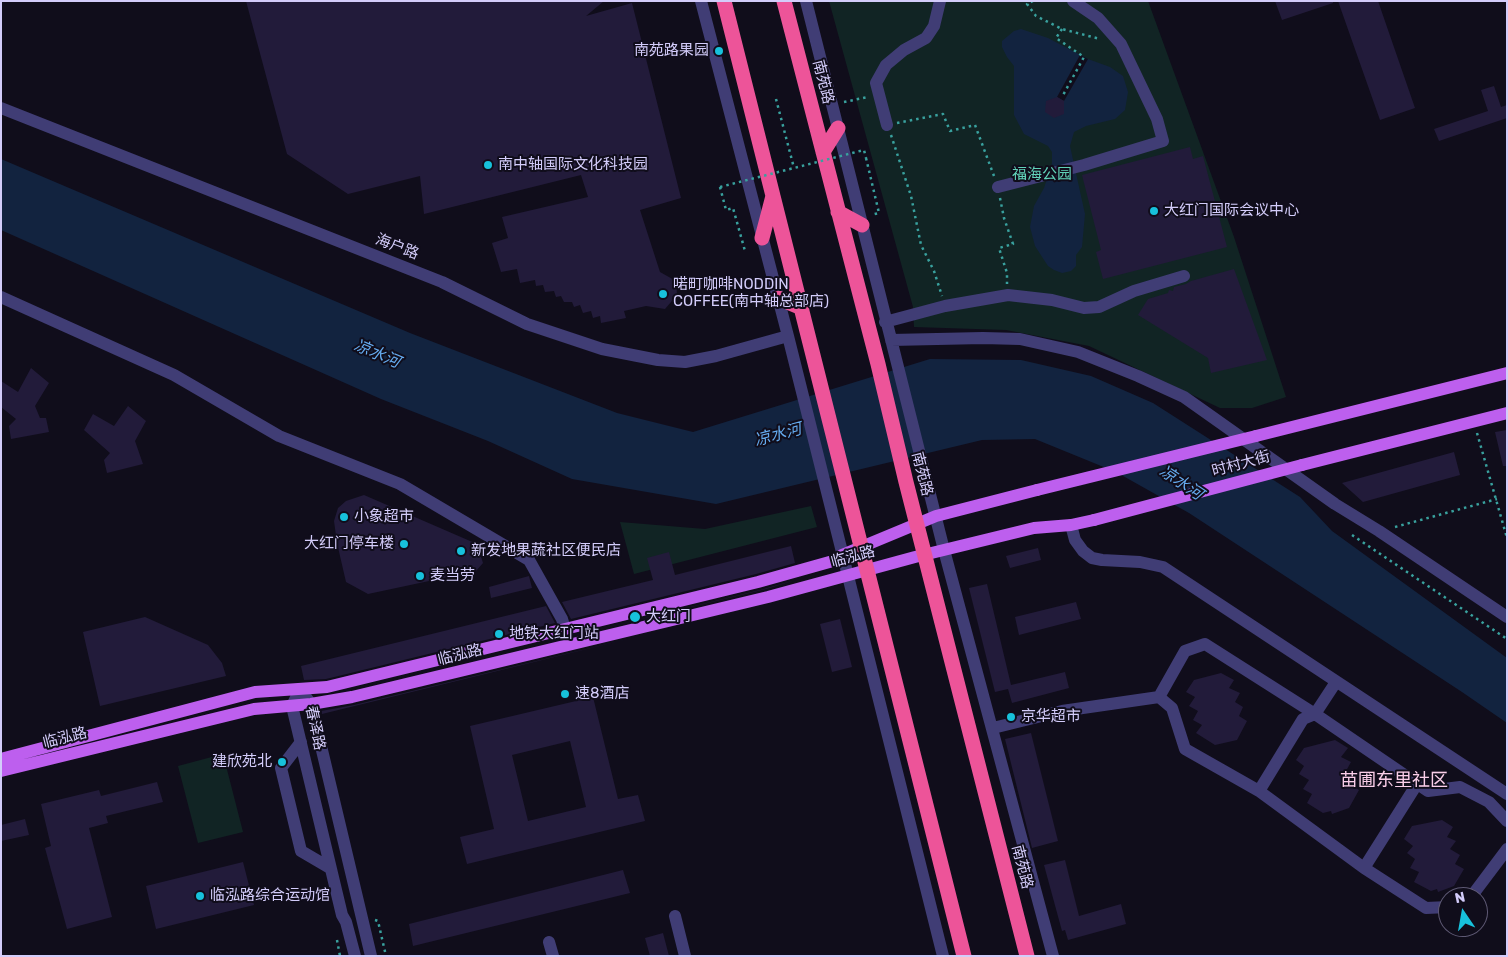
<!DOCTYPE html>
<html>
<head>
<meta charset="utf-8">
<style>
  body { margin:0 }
  #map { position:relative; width:1508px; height:957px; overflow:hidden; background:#100d1b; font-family:Rubik,sans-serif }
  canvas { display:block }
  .frame { position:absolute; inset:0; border:2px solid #d3ccfa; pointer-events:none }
  .north { position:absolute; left:1438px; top:887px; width:50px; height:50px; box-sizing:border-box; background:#100d1b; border:1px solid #5e5974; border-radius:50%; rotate:348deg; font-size:14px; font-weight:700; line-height:20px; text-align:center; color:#d3ccfa }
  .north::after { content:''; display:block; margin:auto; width:18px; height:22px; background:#17c1db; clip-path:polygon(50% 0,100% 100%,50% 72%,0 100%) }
</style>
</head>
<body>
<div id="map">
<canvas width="1508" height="957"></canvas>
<div class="frame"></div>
<div class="north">N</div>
</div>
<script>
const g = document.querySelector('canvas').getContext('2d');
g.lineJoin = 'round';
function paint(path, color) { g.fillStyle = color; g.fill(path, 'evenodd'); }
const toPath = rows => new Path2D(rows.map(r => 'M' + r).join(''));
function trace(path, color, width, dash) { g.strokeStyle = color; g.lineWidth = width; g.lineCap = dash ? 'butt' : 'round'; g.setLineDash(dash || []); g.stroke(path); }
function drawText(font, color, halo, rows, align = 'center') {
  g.font = font + ' Rubik,"Noto Sans SC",sans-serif'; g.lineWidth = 4; g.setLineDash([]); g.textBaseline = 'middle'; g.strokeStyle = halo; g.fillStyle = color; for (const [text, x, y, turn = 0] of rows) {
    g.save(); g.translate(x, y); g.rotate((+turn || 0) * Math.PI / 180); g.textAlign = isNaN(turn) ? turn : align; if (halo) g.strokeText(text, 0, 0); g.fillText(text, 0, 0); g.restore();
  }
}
const green = toPath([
  [829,1,1148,1,1234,237,1286,397,1252,408,1220,408,1089,346,1006,330,914,327,913,307],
  [811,506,817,527,634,574,620,522,705,529],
  [223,754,243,832,198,843,178,766]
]);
const water = toPath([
  [1021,29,1048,38,1088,59,1110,67,1123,76,1128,92,1125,110,1115,119,1086,126,1074,132,1070,146,1085,214,1082,247,1076,255,1076,266,1071,271,1062,273,1054,270,1048,266,1035,246,1030,227,1034,206,1044,188,1052,163,1052,152,1048,146,1024,134,1014,115,1014,66,1007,57,1002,47,1002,41,1014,31],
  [1,159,410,333,617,413,693,432,930,359,1021,360,1091,376,1153,403,1300,497,1332,531,1507,658,1507,723,1462,692,1189,513,1116,472,1035,439,982,440,716,504,572,479,488,441,381,399,1,230]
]);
const pier = toPath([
  [1080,55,1088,59,1064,101,1057,97]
]);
const building = toPath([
  [246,1,604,1,586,16,632,3,681,198,640,210,660,272,676,281,677,295,665,309,646,306,624,311,626,318,601,323,600,316,593,318,591,311,583,313,580,305,574,307,572,302,564,302,561,296,556,297,554,291,545,292,543,285,536,286,535,280,520,283,517,269,501,272,492,243,508,238,502,217,588,197,581,175,424,214,420,176,348,194,287,154],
  [1275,1,1333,1,1333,3,1282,20],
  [1338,1,1378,1,1415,108,1380,120],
  [1494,86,1501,107,1507,105,1507,118,1439,141,1434,129,1488,111,1481,90],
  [1057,97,1064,101,1064,114,1054,118,1045,112,1046,101],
  [1190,147,1193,159,1203,156,1227,247,1103,279,1096,252,1101,250,1082,175],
  [1234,269,1267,360,1211,373,1208,358,1138,315,1148,299,1168,293,1169,290,1173,291,1174,287,1186,284,1191,281],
  [31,368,49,383,35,406,40,418,46,418,49,432,11,439,9,426,16,419,1,407,1,381,18,392],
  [128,406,146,421,135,441,143,464,107,473,104,460,110,453,84,430,93,414,114,426],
  [1507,430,1507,466,1503,466,1495,432],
  [1454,452,1460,475,1363,502,1342,483],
  [364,495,477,544,483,563,476,571,368,594,346,582,337,543,334,521,338,508,346,501],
  [791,546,795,563,756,574,571,619,562,602,653,580,647,558,669,552,675,575],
  [1038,548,1041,560,1010,568,1006,556],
  [529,576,532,588,491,598,489,587],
  [799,579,766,589,546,642,760,590],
  [987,584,1011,685,1065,672,1069,688,1012,703,1008,689,995,692,969,588],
  [1076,602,1081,619,1019,635,1015,617],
  [546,606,555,623,326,679,304,680,301,666],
  [145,617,208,645,222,663,226,676,100,706,83,632],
  [840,619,852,667,832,672,820,624],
  [640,636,322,714,321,711,354,705],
  [1221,673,1234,680,1229,688,1240,693,1235,702,1243,707,1239,716,1247,721,1237,740,1215,745,1196,733,1202,725,1193,720,1198,711,1189,706,1195,697,1186,692,1194,680],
  [593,697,618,799,638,795,645,821,467,864,460,837,494,829,470,726],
  [570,741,586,807,528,821,512,755],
  [1031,733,1058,841,1032,848,1005,739],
  [1335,740,1348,748,1341,757,1351,762,1346,771,1356,776,1350,784,1359,790,1349,808,1332,814,1331,811,1323,813,1307,803,1312,794,1303,789,1309,780,1299,774,1304,766,1296,760,1304,748],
  [157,782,163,802,106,816,108,823,89,828,112,917,67,929,45,848,51,846,41,804,99,790,101,796],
  [25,819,29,835,1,841,1,825],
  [1442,820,1453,827,1447,837,1456,841,1450,849,1460,855,1455,864,1464,869,1454,886,1438,892,1437,889,1431,891,1414,882,1419,872,1410,868,1415,859,1407,853,1413,846,1404,839,1412,826],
  [1065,860,1079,916,1121,904,1126,924,1068,940,1065,930,1062,931,1044,865],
  [243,862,254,905,156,929,146,886],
  [623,870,630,893,413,946,409,924],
  [663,933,669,956,650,956,645,938]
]);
const path = toPath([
  [1033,1,1027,4,1036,16,1062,29,1100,39],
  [1062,29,1056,38,1084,57,1062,97],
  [776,99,794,168],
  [844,102,868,97],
  [897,123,943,114,950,131,975,125,994,176],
  [891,135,911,196,921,245,934,271,942,296],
  [866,158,879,213,871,215],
  [720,187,726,210,733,208,745,251],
  [1000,198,1004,218,1013,244,999,248,1007,273,1007,284],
  [1477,433,1507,538],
  [1395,527,1497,499],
  [1352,535,1507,639],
  [375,920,378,921,386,956],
  [337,940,340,956]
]);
const minor = toPath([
  [701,1,788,336,943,956],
  [806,1,944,550,1053,956],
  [1,108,442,282,527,324,602,349,658,360,685,362,716,356,788,336],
  [887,125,876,83,886,65,904,50,926,38,934,26,940,1],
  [998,187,1084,165,1163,141,1157,119,1121,44,1098,18,1073,1],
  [1,297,174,375,279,436,400,484,529,560,562,619,565,629],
  [885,322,945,306,1008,295,1052,300,1084,308,1099,307,1134,291,1184,276],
  [891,340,983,338,1020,339,1078,352,1138,376,1184,397,1335,504,1379,531,1507,617],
  [1071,525,1075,540,1083,551,1092,558,1102,560,1140,562,1163,567,1507,794],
  [1336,682,1315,714,1428,791,1460,787,1489,802,1507,821],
  [1159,697,1172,708,1185,749,1259,791,1364,868,1426,908,1448,907],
  [993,728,1062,711,1159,697,1185,651,1205,644,1315,714],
  [301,742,281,768,301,851,330,868],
  [1259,791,1303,719,1315,714],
  [1364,868,1417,784],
  [1471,897,1507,849],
  [675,916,685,956],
  [549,942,553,956],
  [355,956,346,922,342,915,292,706,300,689,311,704,371,956]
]);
const major = toPath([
  [1256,436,1507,373],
  [1302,465,1507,413],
  [1,759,255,692,327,687,758,582,833,561,842,555,936,516,1037,490],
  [1,771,254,709,311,704,352,697,768,597,915,557,1034,528,1071,525,1094,520]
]);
const highway = toPath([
  [724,1,964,956],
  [784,1,878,364,906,482,1027,956],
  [823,152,838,128],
  [838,212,862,225],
  [762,238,773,196],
  [778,298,802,308]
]);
const pathBridge = toPath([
  [720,187,864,150,866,158]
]);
const majorBridge = toPath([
  [1037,490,1256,436],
  [1094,520,1302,465]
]);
const markers = [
  [719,51,5,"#17c1db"],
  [488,165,5,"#17c1db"],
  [1154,211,5,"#17c1db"],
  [663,294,5,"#17c1db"],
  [344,517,5,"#17c1db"],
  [404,544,5,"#17c1db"],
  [461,551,5,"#17c1db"],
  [420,576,5,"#17c1db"],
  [635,617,6,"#17c1db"],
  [499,634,5,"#17c1db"],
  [565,694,5,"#17c1db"],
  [1011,717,5,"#17c1db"],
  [282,762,5,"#17c1db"],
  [200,896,5,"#17c1db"]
];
const poiNames = [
  ["南苑路果园",709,51,"right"],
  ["南中轴国际文化科技园",498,165],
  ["大红门国际会议中心",1164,211],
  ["喏町咖啡NODDIN",673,285],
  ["COFFEE(南中轴总部店)",673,302],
  ["小象超市",354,517],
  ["大红门停车楼",394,544,"right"],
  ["新发地果蔬社区便民店",471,551],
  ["麦当劳",430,576],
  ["大红门",646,617],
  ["地铁大红门站",509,634],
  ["速8酒店",575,694],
  ["京华超市",1021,717],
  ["建欣苑北",272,762,"right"],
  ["临泓路综合运动馆",210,896]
];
const streetNames = [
  ["南苑路",823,82,76],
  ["海户路",397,247,21],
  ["时村大街",1241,464,-15],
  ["南苑路",922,474,76],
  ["临泓路",853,557,-15],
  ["临泓路",460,655,-14],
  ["春泽路",315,728,78],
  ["临泓路",65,738,-14],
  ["南苑路",1022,867,76]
];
const parkNames = [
  ["福海公园",1042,175]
];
const waterNames = [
  ["凉水河",377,354,23],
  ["凉水河",778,435,-15],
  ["凉水河",1181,483,34]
];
const quarterNames = [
  ["苗圃东里社区",1394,781]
];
paint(green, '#112424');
paint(water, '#12233f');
paint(pier, '#100d1b');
paint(building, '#221b3a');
trace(path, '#39a19e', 2.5, [2.5, 4]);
trace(minor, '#403d75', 12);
trace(major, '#bd5fee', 12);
trace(highway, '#ed5499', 15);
trace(pathBridge, '#39a19e', 2.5, [2.5, 4]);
trace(majorBridge, '#bd5fee', 12);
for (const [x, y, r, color] of markers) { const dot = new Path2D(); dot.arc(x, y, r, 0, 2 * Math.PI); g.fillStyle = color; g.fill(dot); trace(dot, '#100d1b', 2); }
drawText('15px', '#d3ccfa', '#100d1b', poiNames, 'left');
drawText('15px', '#d3ccfa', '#100d1b', streetNames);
drawText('15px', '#61d1b8', '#100d1b', parkNames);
drawText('italic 16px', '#65abef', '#100d1b', waterNames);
drawText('18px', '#facee9', '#100d1b', quarterNames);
</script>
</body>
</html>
